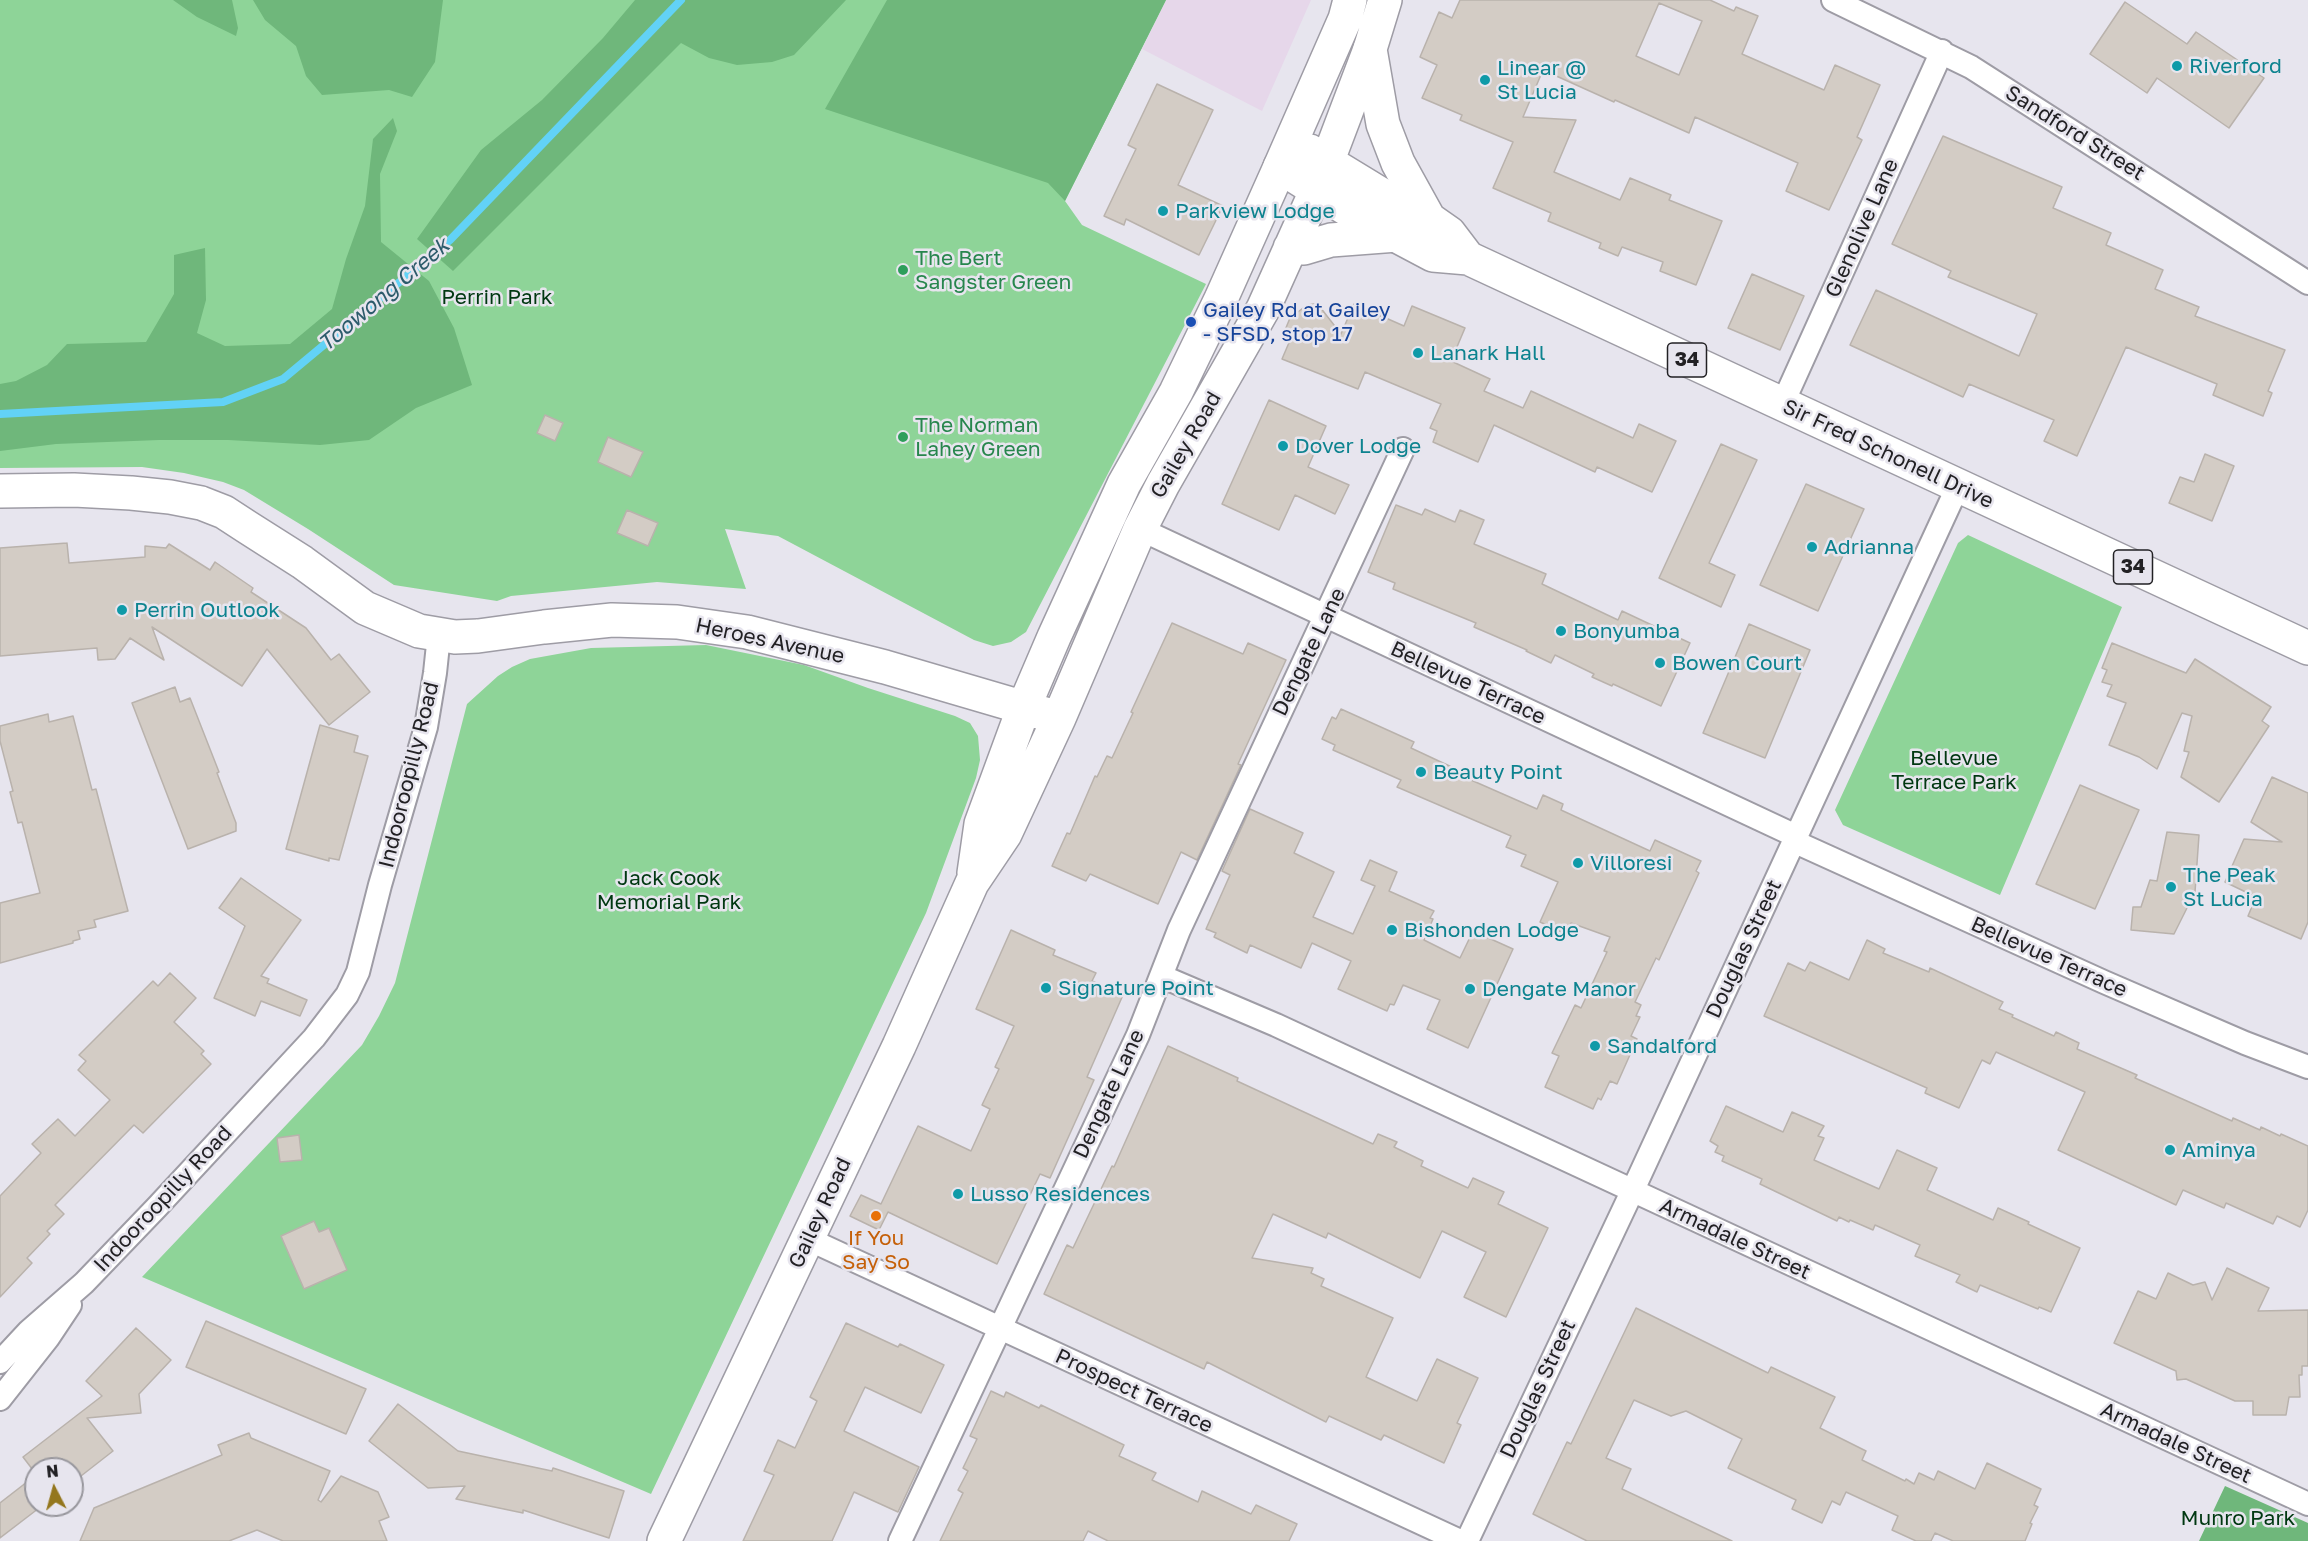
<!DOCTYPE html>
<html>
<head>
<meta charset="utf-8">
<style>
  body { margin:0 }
  #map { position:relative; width:2308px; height:1541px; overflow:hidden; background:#e7e5ee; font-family:"Golos Text",sans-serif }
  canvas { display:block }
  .north { position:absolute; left:24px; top:1457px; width:60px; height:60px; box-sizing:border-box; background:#e7e5ee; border:2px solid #98979d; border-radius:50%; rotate:354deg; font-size:16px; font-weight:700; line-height:24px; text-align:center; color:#222124 }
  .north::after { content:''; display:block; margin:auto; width:21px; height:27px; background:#94771e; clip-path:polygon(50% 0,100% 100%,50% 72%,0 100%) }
</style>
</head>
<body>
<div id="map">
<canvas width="2308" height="1541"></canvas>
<div class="north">N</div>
</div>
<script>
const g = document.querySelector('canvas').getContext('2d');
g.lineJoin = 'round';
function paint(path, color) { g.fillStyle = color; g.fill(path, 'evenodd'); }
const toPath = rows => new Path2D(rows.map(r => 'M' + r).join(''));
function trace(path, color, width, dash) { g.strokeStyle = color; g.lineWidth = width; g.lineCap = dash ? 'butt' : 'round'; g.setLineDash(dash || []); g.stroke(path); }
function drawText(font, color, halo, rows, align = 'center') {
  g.font = font + ' "Golos Text",sans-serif'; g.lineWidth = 5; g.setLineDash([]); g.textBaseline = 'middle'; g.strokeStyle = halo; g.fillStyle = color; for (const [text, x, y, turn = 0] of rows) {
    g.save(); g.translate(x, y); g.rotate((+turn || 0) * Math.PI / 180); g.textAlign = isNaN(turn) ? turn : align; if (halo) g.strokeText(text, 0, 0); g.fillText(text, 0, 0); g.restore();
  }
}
const commercial = toPath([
  [1166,0,1311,0,1262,111,1142,49]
]);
const green = toPath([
  [0,0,1166,0,1065,201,1082,225,1206,284,1026,632,1011,642,993,646,974,640,778,536,725,529,746,589,657,582,511,596,497,601,394,585,308,529,244,490,223,482,184,473,142,467,0,468],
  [1968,535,2122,607,2000,895,1843,825,1835,810,1958,543],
  [706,645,804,665,868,688,955,716,970,723,978,736,980,760,976,778,926,913,651,1494,142,1277,362,1045,379,1016,395,983,467,704,498,676,512,667,530,659,591,648]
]);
const forest = toPath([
  [173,0,232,0,238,28,236,36,197,17],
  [253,0,443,0,435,62,412,97,389,90,322,95,306,76,296,46,265,20],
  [635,0,846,0,794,55,772,62,737,65,709,58,681,43,453,271,417,239,481,150,542,100,603,38],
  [887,0,1166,0,1065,201,1048,183,825,109],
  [393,118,397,131,380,174,381,242,429,281,454,328,472,385,416,408,369,440,320,445,228,440,159,440,56,444,0,451,0,384,16,381,47,365,67,344,146,342,174,294,174,255,205,248,206,300,197,333,225,346,290,344,332,309,346,259,365,206,373,139],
  [2225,1486,2308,1523,2308,1541,2199,1541]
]);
const stream = toPath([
  [0,414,223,402,283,379,450,240,681,0]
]);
const building = toPath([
  [1460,0,1710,0,1734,11,1736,7,1758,16,1742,54,1824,90,1835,65,1880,85,1857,137,1862,140,1829,210,1786,191,1798,163,1695,117,1689,133,1615,100,1614,102,1543,70,1523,117,1576,120,1554,172,1620,200,1630,178,1671,195,1669,200,1722,221,1696,285,1660,271,1663,262,1622,247,1618,256,1599,248,1601,243,1548,221,1551,213,1493,188,1513,142,1460,120,1462,115,1422,98,1437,65,1420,57,1439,12,1452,18,1460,0],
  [1659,3,1702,21,1679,75,1636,56,1659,3],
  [2125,2,2187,44,2196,32,2264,78,2229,128,2157,78,2147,93,2090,54,2125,2],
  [1157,84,1213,110,1178,185,1223,206,1199,255,1126,219,1124,225,1104,216,1136,149,1128,145,1157,84],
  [1943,136,2062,187,2053,208,2111,233,2106,245,2163,270,2155,289,2199,307,2195,316,2285,350,2268,391,2272,393,2263,416,2213,395,2217,384,2126,347,2077,456,2044,441,2054,420,1969,384,1963,397,1850,345,1876,290,2019,356,2037,314,1948,277,1951,271,1892,244,1943,136],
  [1752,274,1804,296,1780,350,1728,328,1752,274],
  [1314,304,1320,307,1341,334,1354,304,1404,326,1412,306,1465,328,1451,361,1490,379,1484,391,1523,408,1531,391,1633,438,1639,424,1676,441,1652,492,1597,467,1595,472,1494,425,1478,462,1433,442,1437,431,1430,428,1441,404,1365,372,1358,389,1282,359,1291,338,1283,335,1290,318,1307,305,1314,304],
  [1269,400,1326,426,1308,467,1349,485,1335,514,1295,495,1279,530,1222,504,1269,400],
  [545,415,563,423,555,441,537,433,545,415],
  [608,437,643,452,631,477,598,462,608,437],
  [1721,444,1757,460,1709,563,1735,575,1721,607,1659,578,1721,444],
  [2205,454,2234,466,2212,521,2169,503,2180,477,2194,482,2205,454],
  [1806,484,1864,509,1818,611,1760,585,1806,484],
  [1396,505,1422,515,1425,509,1455,522,1460,510,1484,520,1474,544,1546,574,1542,584,1618,620,1622,611,1690,643,1661,706,1613,684,1612,686,1592,677,1594,674,1555,655,1551,663,1526,651,1527,650,1474,627,1476,623,1393,589,1395,583,1368,572,1396,505],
  [627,510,658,523,648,546,617,533,627,510],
  [67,543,69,563,145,557,145,546,166,548,169,544,210,570,215,562,253,588,251,592,306,628,331,660,339,654,370,692,329,725,267,649,242,686,152,627,164,660,130,638,115,659,98,660,97,648,0,656,0,548,67,543],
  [1172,623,1243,654,1248,643,1286,660,1238,764,1241,765,1197,860,1181,852,1158,904,1090,874,1086,881,1052,866,1067,833,1070,834,1095,776,1097,777,1107,756,1112,758,1133,713,1131,712,1172,623],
  [1749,624,1810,650,1765,758,1703,733,1749,624],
  [2112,643,2186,673,2195,659,2271,707,2262,721,2269,726,2219,802,2181,777,2189,752,2184,751,2192,716,2182,713,2157,769,2139,757,2109,745,2126,703,2107,696,2112,685,2102,682,2107,670,2102,668,2112,643],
  [175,687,180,702,190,698,219,772,217,773,236,823,236,831,188,849,132,703,175,687],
  [1341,709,1414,742,1411,748,1473,777,1471,780,1537,809,1543,795,1563,804,1561,810,1650,851,1655,840,1701,861,1696,871,1699,873,1659,960,1656,958,1635,1002,1641,1005,1636,1016,1640,1017,1631,1036,1637,1039,1617,1084,1610,1081,1601,1100,1598,1098,1593,1109,1545,1087,1559,1056,1552,1053,1575,1005,1581,1008,1607,952,1604,951,1610,937,1571,923,1566,934,1540,922,1558,882,1521,866,1526,855,1506,847,1511,836,1397,787,1401,780,1333,750,1335,745,1322,739,1332,717,1336,719,1341,709],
  [48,714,49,722,73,716,92,790,96,789,128,911,94,920,96,927,78,931,80,939,73,941,73,943,0,963,0,903,40,893,22,822,18,823,10,792,13,791,0,741,0,726,48,714],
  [320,725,358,736,354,752,368,756,339,860,329,858,329,861,286,849,320,725],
  [2272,777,2308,793,2308,922,2301,939,2248,916,2256,897,2225,882,2244,839,2282,842,2251,822,2272,777],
  [2080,785,2139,810,2095,909,2036,884,2080,785],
  [1250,809,1303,833,1294,853,1334,872,1313,917,1353,934,1375,886,1361,880,1370,860,1397,872,1389,891,1434,911,1430,918,1433,919,1424,940,1460,958,1473,931,1513,949,1468,1048,1427,1029,1440,1000,1403,985,1394,1005,1390,1004,1387,1011,1338,989,1351,961,1312,943,1301,968,1250,945,1247,953,1214,937,1216,933,1206,929,1230,875,1222,871,1250,809],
  [2167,832,2199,835,2195,892,2174,934,2131,930,2133,907,2141,907,2150,880,2157,881,2167,832],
  [241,878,301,920,261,976,269,979,267,983,307,1000,300,1016,261,1001,255,1016,214,998,245,926,219,908,241,878],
  [1011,930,1055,950,1053,955,1096,973,1092,981,1123,995,1087,1077,1094,1080,1050,1178,1040,1174,997,1264,888,1212,879,1230,850,1216,861,1195,881,1204,918,1126,971,1151,990,1109,982,1105,999,1069,995,1067,1014,1026,976,1009,1011,930],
  [1867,940,1885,949,1883,953,1929,972,1930,968,2003,1002,1999,1009,2013,1015,2012,1017,2054,1036,2056,1032,2079,1043,2077,1049,2137,1075,2135,1078,2232,1121,2233,1118,2260,1130,2261,1127,2280,1136,2281,1134,2308,1146,2308,1210,2300,1227,2277,1216,2273,1224,2226,1203,2224,1208,2183,1190,2176,1205,2058,1150,2085,1092,1996,1052,1990,1064,1982,1060,1959,1108,1925,1093,1927,1088,1764,1016,1788,963,1805,971,1810,962,1849,980,1867,940],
  [170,973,196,998,174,1022,204,1051,201,1054,211,1064,143,1133,134,1125,55,1205,64,1214,47,1231,50,1234,27,1258,32,1263,0,1297,0,1196,41,1153,32,1144,58,1119,75,1136,110,1100,78,1070,86,1061,79,1055,153,981,158,986,170,973],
  [1168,1046,1238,1078,1237,1081,1373,1144,1378,1134,1397,1142,1394,1147,1423,1161,1421,1166,1468,1188,1473,1178,1504,1192,1498,1204,1548,1228,1506,1317,1464,1297,1486,1252,1442,1231,1420,1278,1328,1233,1326,1238,1273,1214,1252,1258,1313,1268,1311,1273,1324,1279,1321,1286,1393,1318,1366,1377,1417,1401,1437,1359,1478,1378,1457,1423,1461,1425,1444,1463,1384,1435,1381,1440,1329,1416,1326,1422,1207,1362,1204,1369,1044,1294,1067,1245,1073,1248,1112,1166,1114,1167,1168,1046],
  [1726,1106,1783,1132,1792,1112,1824,1126,1818,1136,1824,1138,1814,1160,1879,1189,1897,1150,1937,1168,1927,1190,1993,1220,1998,1208,2029,1222,2028,1224,2080,1248,2051,1312,2039,1307,2038,1309,1980,1285,1977,1292,1956,1282,1960,1275,1915,1256,1920,1245,1875,1225,1873,1230,1850,1220,1849,1222,1839,1217,1837,1221,1760,1184,1762,1179,1722,1161,1724,1156,1715,1152,1718,1146,1710,1141,1726,1106],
  [299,1135,302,1160,280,1162,277,1138,299,1135],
  [314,1221,319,1232,329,1228,347,1270,304,1289,281,1236,314,1221],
  [2227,1268,2269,1288,2258,1311,2308,1310,2308,1366,2302,1366,2302,1375,2299,1375,2300,1397,2289,1397,2286,1415,2253,1415,2253,1401,2235,1401,2186,1379,2177,1380,2176,1371,2114,1343,2138,1291,2156,1299,2168,1273,2193,1285,2205,1282,2212,1300,2227,1268],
  [1636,1308,1768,1373,1771,1367,1835,1397,1820,1428,1866,1451,1862,1460,1905,1481,1906,1479,1914,1484,1919,1473,1934,1480,1938,1471,1975,1489,1987,1463,2041,1489,2034,1505,2038,1507,2030,1523,2032,1524,2025,1541,1953,1541,1935,1533,1931,1541,1916,1541,1892,1530,1898,1516,1846,1492,1840,1505,1832,1501,1822,1523,1792,1509,1796,1500,1728,1468,1742,1439,1686,1411,1671,1416,1634,1400,1606,1458,1631,1469,1622,1489,1732,1541,1587,1541,1533,1514,1567,1442,1571,1444,1636,1308],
  [206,1321,366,1389,346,1434,186,1367,206,1321],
  [846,1323,898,1347,900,1344,944,1365,921,1413,865,1387,844,1431,919,1467,898,1512,854,1492,832,1541,743,1541,774,1475,764,1471,778,1440,795,1448,817,1401,810,1397,846,1323],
  [136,1328,171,1360,139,1394,141,1413,87,1418,113,1451,72,1483,72,1469,36,1469,36,1474,23,1457,102,1396,86,1381,136,1328],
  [991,1391,1004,1397,1006,1392,1039,1408,1041,1405,1124,1445,1119,1456,1156,1473,1152,1480,1198,1502,1202,1491,1251,1514,1256,1505,1297,1524,1289,1541,1108,1541,1088,1531,1083,1541,940,1541,963,1493,958,1490,968,1471,963,1468,977,1439,970,1436,991,1391],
  [398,1404,458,1451,552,1471,553,1468,624,1491,609,1538,523,1510,523,1513,456,1499,465,1486,428,1488,369,1441,398,1404],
  [249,1433,251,1438,330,1471,318,1500,321,1502,341,1476,378,1492,389,1517,379,1521,387,1541,283,1541,257,1530,229,1541,80,1541,94,1508,222,1455,218,1445,249,1433],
  [36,1475,36,1505,43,1505,0,1538,0,1503,36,1475]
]);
const street = toPath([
  [1833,0,1971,67,2308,283],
  [1782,405,1942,51],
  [1140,529,1796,836],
  [1793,841,2104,982,2245,1043,2308,1067],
  [1161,976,1276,1025,2308,1504],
  [808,1239,1460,1541],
  [0,1362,29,1331,84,1283,157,1207,314,1038,347,995,358,972,380,885,426,727,435,673,439,635],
  [0,1399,48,1338,70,1305],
  [900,1541,1138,1035,1179,930,1403,449],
  [1467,1541,1638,1179,1958,486]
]);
const secondary = toPath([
  [1310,151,1397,204,1429,219],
  [1290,248,1304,248,1331,240,1397,235],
  [0,491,74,490,131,493,170,497,201,503,224,512,247,527,302,562,365,608,419,631,455,637,478,636,544,627,612,620,677,622,747,632,885,667,1059,718],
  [974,873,981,824,1024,707,1054,637,1124,484,1176,392,1221,299,1280,167],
  [664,1541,899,1046,972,883,1005,834,1059,718,1140,529,1163,484,1263,309,1317,189,1370,49]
]);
const primary = toPath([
  [1350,0,1345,19,1280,167,1350,211,1433,255,1468,258,2308,648],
  [1385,0,1370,49,1383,124,1398,163,1429,219,1449,233,1468,258]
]);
const markers = [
  [2177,66,6,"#0f9aa8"],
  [1485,80,6,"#0f9aa8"],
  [1163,211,6,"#0f9aa8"],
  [903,270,6,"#2e9e5b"],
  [1191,322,6,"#1a4fb4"],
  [1418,353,6,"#0f9aa8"],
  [903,437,6,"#2e9e5b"],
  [1283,446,6,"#0f9aa8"],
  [1812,547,6,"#0f9aa8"],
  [122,610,6,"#0f9aa8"],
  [1561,631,6,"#0f9aa8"],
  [1660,663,6,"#0f9aa8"],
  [1421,772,6,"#0f9aa8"],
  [1578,863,6,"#0f9aa8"],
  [2171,887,6,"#0f9aa8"],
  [1392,930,6,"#0f9aa8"],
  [1046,988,6,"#0f9aa8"],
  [1470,989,6,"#0f9aa8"],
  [1595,1046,6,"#0f9aa8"],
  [2170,1150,6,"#0f9aa8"],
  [958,1194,6,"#0f9aa8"],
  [876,1216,6,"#e8710a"]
];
const shields = [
  [1687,360,39],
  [2133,567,39]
];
const shieldNames = [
  ["34",1687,360],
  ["34",2133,567]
];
const cultureNames = [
  ["Riverford",2189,66],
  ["Linear @",1497,68],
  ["St Lucia",1497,92],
  ["Parkview Lodge",1175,211],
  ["Lanark Hall",1430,353],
  ["Dover Lodge",1295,446],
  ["Adrianna",1824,547],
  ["Perrin Outlook",134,610],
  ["Bonyumba",1573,631],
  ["Bowen Court",1672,663],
  ["Beauty Point",1433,772],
  ["Villoresi",1590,863],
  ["The Peak",2183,875],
  ["St Lucia",2183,899],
  ["Bishonden Lodge",1404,930],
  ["Signature Point",1058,988],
  ["Dengate Manor",1482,989],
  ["Sandalford",1607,1046],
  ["Aminya",2182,1150],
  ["Lusso Residences",970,1194]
];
const streetNames = [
  ["Sandford Street",2075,133,32],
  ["Glenolive Lane",1862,228,-66],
  ["Gailey Road",1186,445,-60],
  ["Sir Fred Schonell Drive",1888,454,25],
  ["Heroes Avenue",770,641,12],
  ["Dengate Lane",1309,652,-64],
  ["Bellevue Terrace",1468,683,25],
  ["Indooroopilly Road",409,775,-76],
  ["Douglas Street",1744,949,-65],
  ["Bellevue Terrace",2049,957,24],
  ["Dengate Lane",1109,1094,-65],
  ["Indooroopilly Road",163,1199,-47],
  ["Gailey Road",820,1213,-65],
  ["Armadale Street",1735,1239,25],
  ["Douglas Street",1538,1389,-65],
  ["Prospect Terrace",1134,1391,25],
  ["Armadale Street",2176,1443,25]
];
const leisureNames = [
  ["The Bert",915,258],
  ["Sangster Green",915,282],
  ["The Norman",915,425],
  ["Lahey Green",915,449]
];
const parkNames = [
  ["Perrin Park",497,297],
  ["Bellevue",1954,758],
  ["Terrace Park",1954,782],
  ["Jack Cook",669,878],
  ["Memorial Park",669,902],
  ["Munro Park",2238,1518]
];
const transitNames = [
  ["Gailey Rd at Gailey",1203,310],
  ["- SFSD, stop 17",1203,334]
];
const foodNames = [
  ["If You",876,1238],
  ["Say So",876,1262]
];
const waterNames = [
  ["Toowong Creek",384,295,-40]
];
paint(commercial, '#e6d7ea');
paint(green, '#8ed498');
paint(forest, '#6fb77b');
trace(stream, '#62d2f6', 8);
paint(building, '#d3ccc5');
trace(building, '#b9b2ac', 1.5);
trace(street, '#9e9ca5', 26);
trace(secondary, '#9e9ca5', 36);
trace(primary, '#9e9ca5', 36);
trace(street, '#fff', 22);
trace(secondary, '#fff', 33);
trace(primary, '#fff', 33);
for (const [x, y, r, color] of markers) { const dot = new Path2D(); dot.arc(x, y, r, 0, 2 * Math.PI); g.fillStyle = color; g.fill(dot); trace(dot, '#e7e5ee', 2); }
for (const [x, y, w] of shields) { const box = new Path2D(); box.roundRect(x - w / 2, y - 17, w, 34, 4.5); g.fillStyle = '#e7e5ee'; g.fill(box); trace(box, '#222124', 1.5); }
drawText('bold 20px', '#222124', null, shieldNames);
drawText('21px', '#0d838f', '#e7e5ee', cultureNames, 'left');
drawText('21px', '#222124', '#e7e5ee', streetNames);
drawText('21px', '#27864d', '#e7e5ee', leisureNames, 'left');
drawText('21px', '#003811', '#e7e5ee', parkNames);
drawText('21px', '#164399', '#e7e5ee', transitNames, 'left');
drawText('21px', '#c56008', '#e7e5ee', foodNames);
drawText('italic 22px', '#2c5b6b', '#e7e5ee', waterNames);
</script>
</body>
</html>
